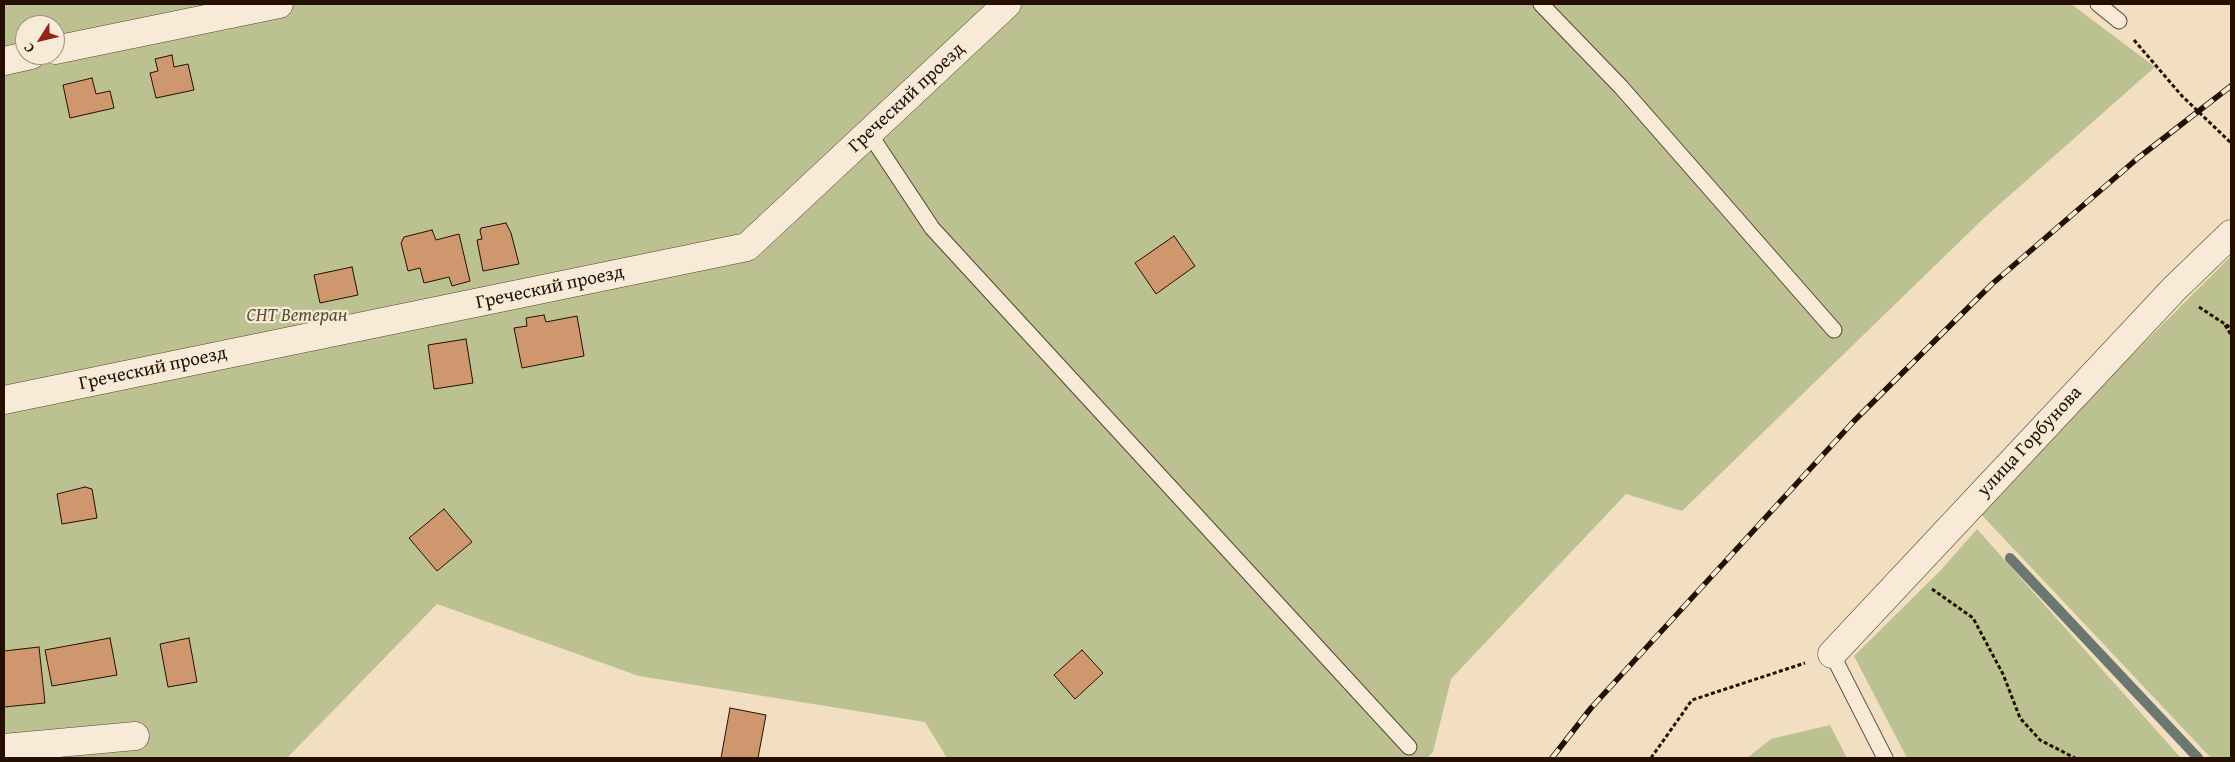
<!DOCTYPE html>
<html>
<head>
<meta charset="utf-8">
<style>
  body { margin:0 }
  #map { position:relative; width:2235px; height:762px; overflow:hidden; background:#f2dfc1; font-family:"Gentium Book Plus",serif }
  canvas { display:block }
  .frame { position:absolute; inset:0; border:5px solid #250f00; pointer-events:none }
  .north { position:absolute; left:15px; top:15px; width:50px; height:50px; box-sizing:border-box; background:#f7ead7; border:1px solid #a39281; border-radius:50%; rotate:234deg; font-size:14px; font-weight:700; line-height:20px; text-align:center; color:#250f00 }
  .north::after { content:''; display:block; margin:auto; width:18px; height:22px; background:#8f2418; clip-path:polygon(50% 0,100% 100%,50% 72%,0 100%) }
</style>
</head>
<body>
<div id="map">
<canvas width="2235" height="762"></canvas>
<div class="frame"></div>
<div class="north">С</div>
</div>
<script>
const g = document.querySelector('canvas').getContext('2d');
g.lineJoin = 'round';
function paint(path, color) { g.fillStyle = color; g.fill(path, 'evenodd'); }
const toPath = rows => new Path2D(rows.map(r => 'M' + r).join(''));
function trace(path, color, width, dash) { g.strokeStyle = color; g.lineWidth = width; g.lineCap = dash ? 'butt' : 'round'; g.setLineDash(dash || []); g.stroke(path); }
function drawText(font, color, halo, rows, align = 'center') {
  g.font = font + ' "Gentium Book Plus",serif'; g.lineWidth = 4.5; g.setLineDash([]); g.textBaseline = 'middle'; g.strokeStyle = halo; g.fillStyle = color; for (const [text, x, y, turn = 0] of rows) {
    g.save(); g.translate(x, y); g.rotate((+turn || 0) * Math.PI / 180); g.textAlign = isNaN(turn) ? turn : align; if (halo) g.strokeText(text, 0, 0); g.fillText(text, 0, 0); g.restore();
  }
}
const green = toPath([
  [4,4,2071,4,2155,67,1984,218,1682,511,1626,494,1451,679,1433,752,1427,758,947,758,925,722,639,676,437,604,287,758,4,758],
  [25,25,55,25,55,55,25,55],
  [2231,256,2231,758,2211,758,1977,510],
  [1977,529,2181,758,1907,758,1854,656,1940,571],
  [1830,725,1847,758,1747,758,1771,739]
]);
const stream = toPath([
  [2010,558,2198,758]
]);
const building = toPath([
  [172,55,174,67,188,64,194,90,156,98,150,73,158,71,155,59,172,55],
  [92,78,96,94,110,91,114,108,70,118,63,85,92,78],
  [506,223,511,233,519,264,483,271,477,240,482,239,480,231,481,228,506,223],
  [432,230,436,240,459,234,470,281,452,286,449,277,424,283,420,268,408,271,401,243,404,237,432,230],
  [1174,236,1195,266,1156,294,1135,263,1174,236],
  [352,267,358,295,320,303,314,275,352,267],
  [544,315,546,322,577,316,584,356,522,368,514,328,527,326,526,318,544,315],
  [466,339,473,383,434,389,428,345,466,339],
  [85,487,92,489,97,518,62,524,57,494,85,487],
  [444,509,472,542,437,571,409,538,444,509],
  [110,638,117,675,52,686,45,650,110,638],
  [189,638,197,682,168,687,160,644,189,638],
  [39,647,45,703,4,707,4,651,39,647],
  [1082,650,1103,673,1075,699,1054,675,1082,650],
  [730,708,766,715,758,758,721,758,730,708]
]);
const path = toPath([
  [2134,40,2182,96,2231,143],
  [2199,307,2231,328],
  [2225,325,2231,335],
  [1932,589,1973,618,2003,674,2020,718,2040,740,2075,758],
  [1651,758,1692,700,1805,663]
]);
const lane = toPath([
  [1541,4,1621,87,1834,330],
  [2098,4,2119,21],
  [869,133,932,228,1409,747],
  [1832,654,1885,758]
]);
const street = toPath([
  [55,50,279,4],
  [4,61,31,55],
  [4,400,747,247,1007,4],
  [1832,654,2174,289,2231,234],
  [4,748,135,736]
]);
const rail = toPath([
  [1552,758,1591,708,1854,421,1992,284,2138,158,2231,86]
]);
const streetNames = [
  ["Греческий проезд",907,98,-43],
  ["Греческий проезд",550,288,-12],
  ["Греческий проезд",153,369,-12],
  ["улица Горбунова",2030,442,-47]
];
const parkNames = [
  ["СНТ Ветеран",297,316]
];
paint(green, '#bcc192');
trace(stream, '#6c776f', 10);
paint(building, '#cf976e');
trace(building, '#250f00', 1);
trace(lane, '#584330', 17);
trace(street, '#584330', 29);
trace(path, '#250f00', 3, [4, 2.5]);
trace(lane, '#f7ead7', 15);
trace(street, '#f7ead7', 28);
trace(rail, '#250f00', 5.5);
trace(rail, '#f7ead7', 4, [11]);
drawText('19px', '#250f00', '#f7ead7', streetNames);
drawText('italic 19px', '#5a4d33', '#f7ead7', parkNames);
</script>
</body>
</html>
